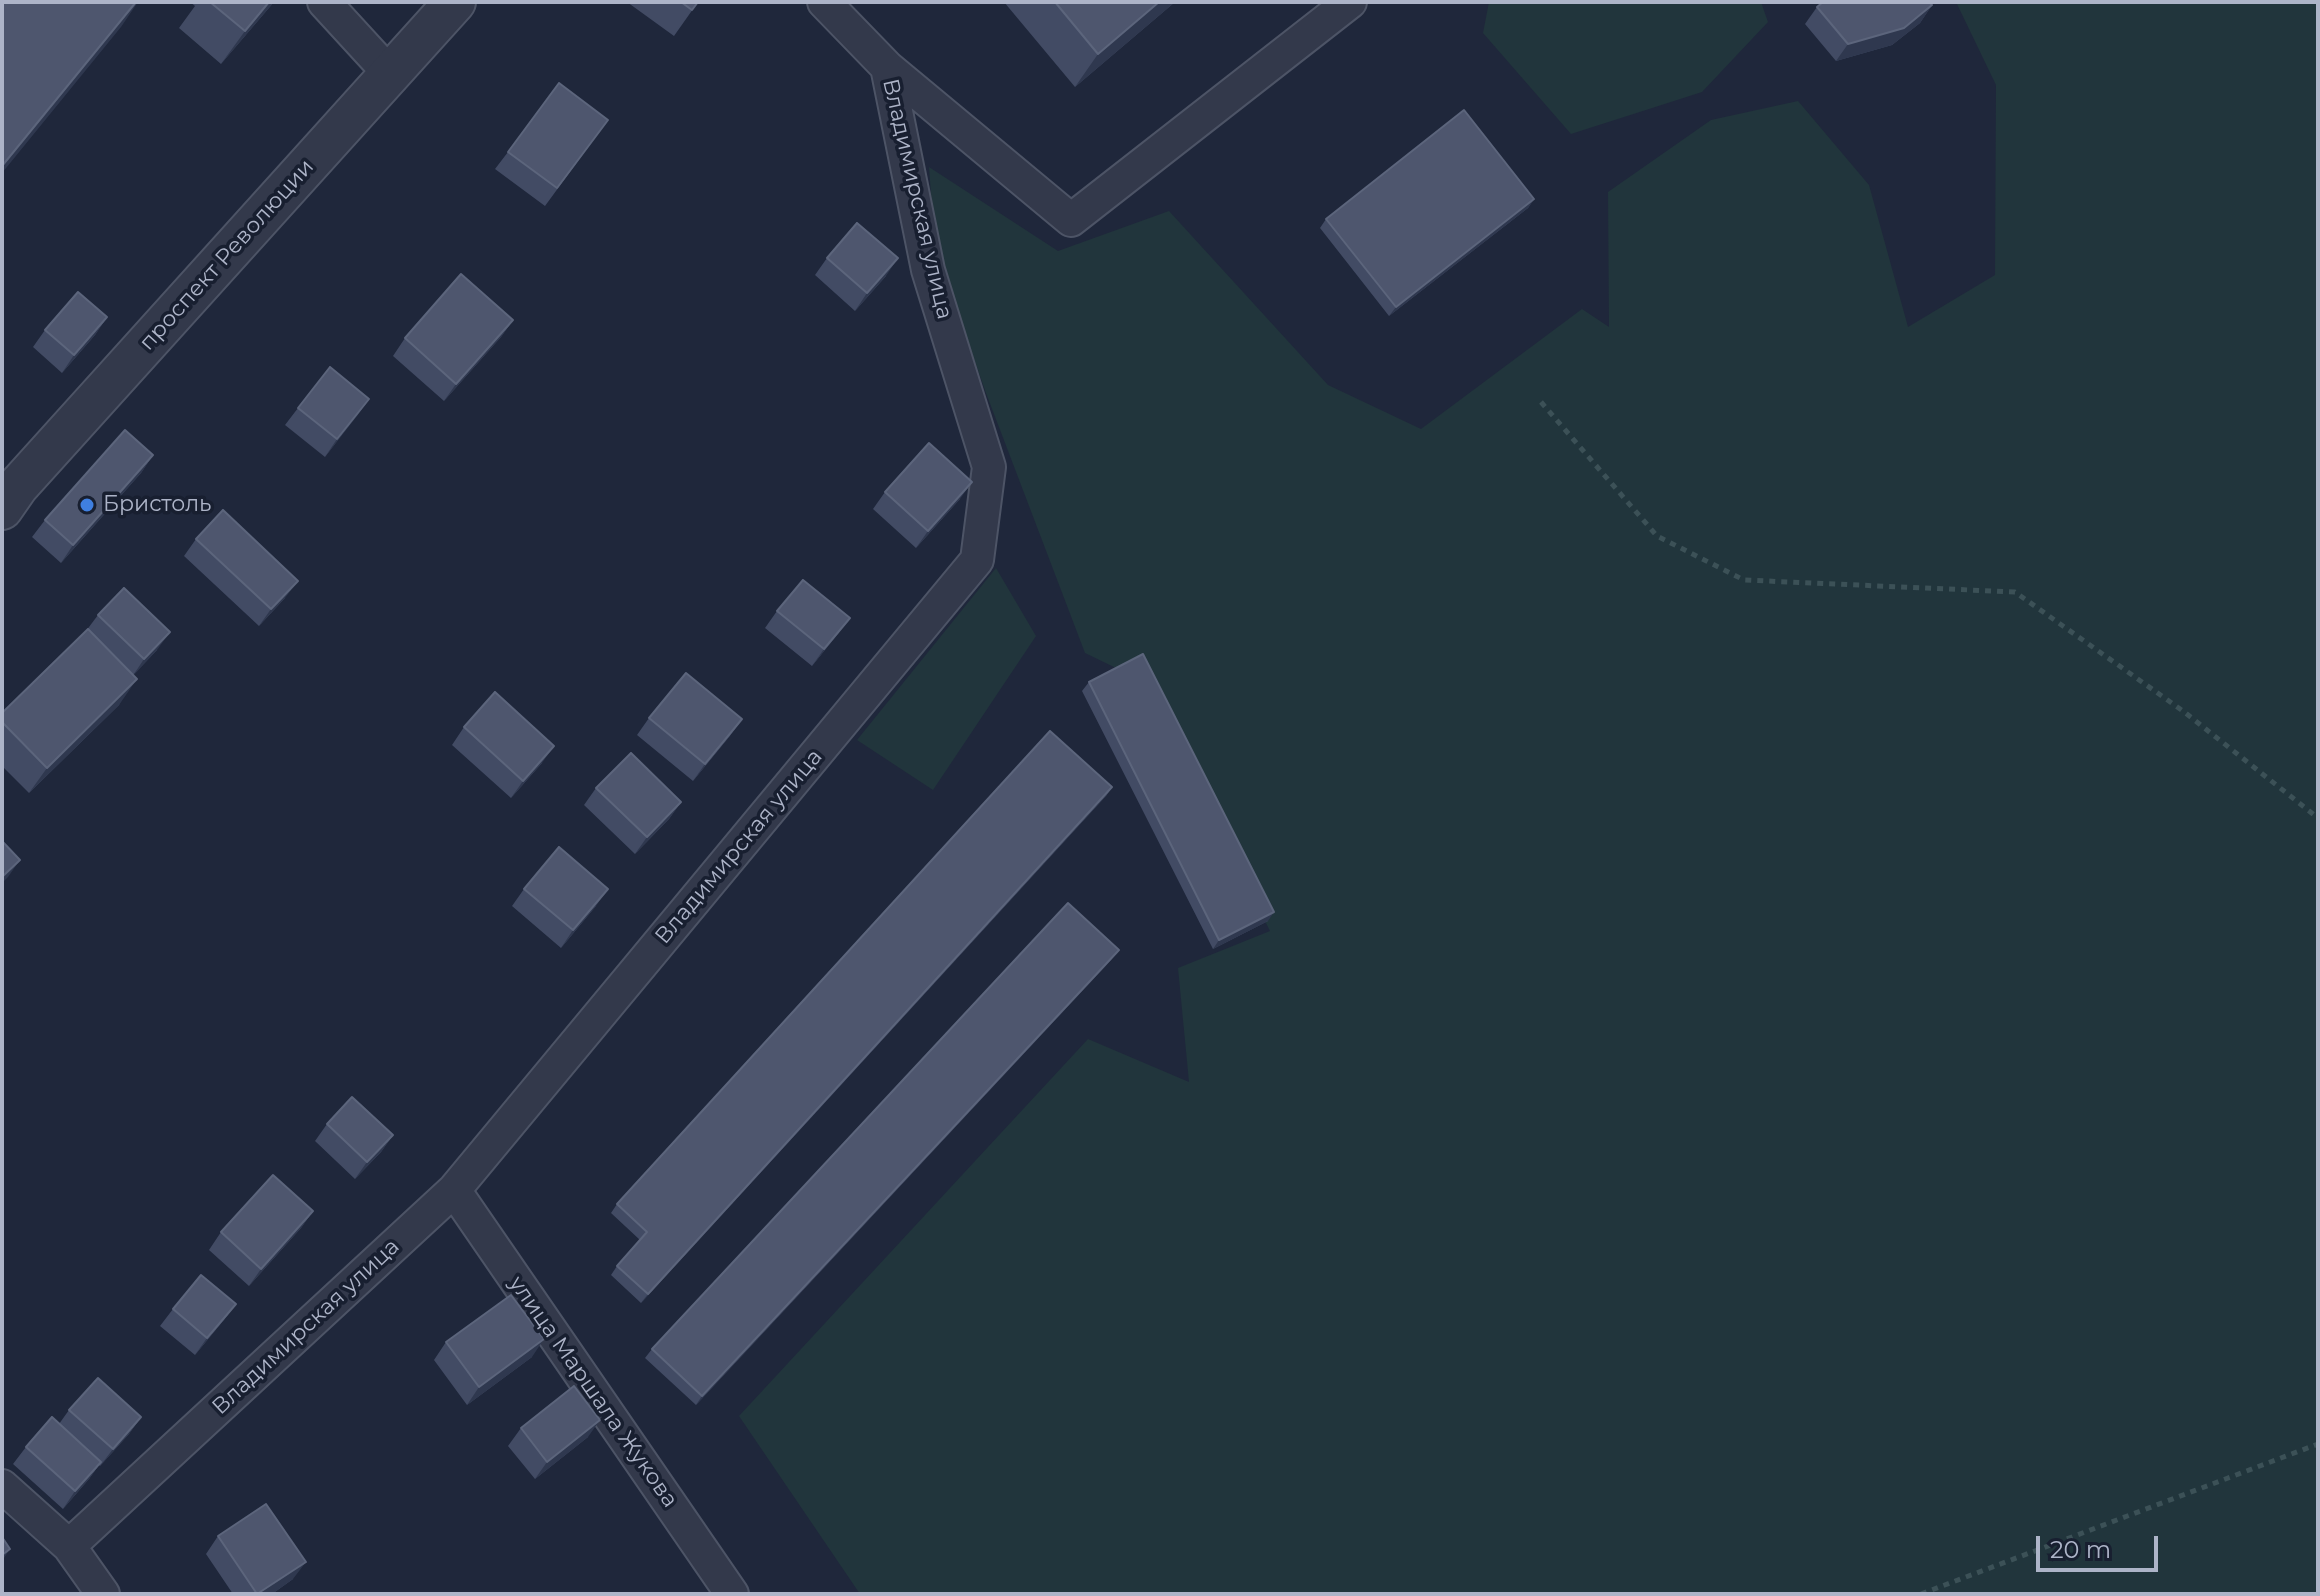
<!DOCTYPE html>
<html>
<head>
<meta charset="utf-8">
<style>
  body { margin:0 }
  #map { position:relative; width:2320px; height:1596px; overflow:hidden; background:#1f273b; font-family:Montserrat,sans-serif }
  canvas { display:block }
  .frame { position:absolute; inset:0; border:4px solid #adb4c8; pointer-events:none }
  .scale { position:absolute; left:2036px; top:1536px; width:122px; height:36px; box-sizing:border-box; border:4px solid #adb4c8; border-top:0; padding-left:10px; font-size:24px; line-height:28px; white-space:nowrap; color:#adb4c8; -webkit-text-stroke:6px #181f30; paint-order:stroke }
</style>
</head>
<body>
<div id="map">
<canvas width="2320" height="1596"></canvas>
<div class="frame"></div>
<div class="scale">20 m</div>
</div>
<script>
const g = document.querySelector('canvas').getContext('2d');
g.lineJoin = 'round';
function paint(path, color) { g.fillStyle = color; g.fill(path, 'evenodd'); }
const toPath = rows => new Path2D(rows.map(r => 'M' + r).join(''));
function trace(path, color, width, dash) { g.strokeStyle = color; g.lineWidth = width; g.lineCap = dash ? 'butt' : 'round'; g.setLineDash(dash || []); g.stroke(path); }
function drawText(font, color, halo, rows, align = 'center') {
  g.font = font + ' Montserrat,sans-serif'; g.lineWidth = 7; g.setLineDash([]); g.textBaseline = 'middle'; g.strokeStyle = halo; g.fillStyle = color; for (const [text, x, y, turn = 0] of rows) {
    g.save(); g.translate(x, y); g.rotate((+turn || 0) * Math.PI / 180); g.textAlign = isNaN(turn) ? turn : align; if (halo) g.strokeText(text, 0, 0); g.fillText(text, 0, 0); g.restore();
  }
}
const green = toPath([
  [1489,2,1761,2,1768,22,1702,92,1571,134,1483,33],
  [1956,2,2318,2,2318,1594,860,1594,739,1416,1088,1039,1189,1082,1178,968,1270,931,1145,682,1085,653,986,393,935,249,929,167,1058,251,1169,211,1328,385,1421,429,1582,309,1609,327,1608,192,1711,120,1798,101,1869,185,1908,327,1995,275,1996,85],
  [996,568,1036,636,933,790,857,740]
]);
const path = toPath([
  [1541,402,1657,536,1744,580,2015,592,2183,711,2318,818],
  [1921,1594,2318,1444]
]);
const minor = toPath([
  [324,2,390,74],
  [887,67,1071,220,1350,2],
  [454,1190,732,1594],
  [2,1486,69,1546],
  [103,1594,69,1546,454,1190,977,560,989,467,928,270,887,67,824,2]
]);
const tertiary = toPath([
  [2,509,18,486,455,2]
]);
const wall = toPath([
  [190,2,274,2,221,64,179,28,195,6],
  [627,2,698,2,674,36],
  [1004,2,1175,2,1075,87],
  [1932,5,1920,23,1892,45,1836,61,1805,24,1817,7],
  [608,120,545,206,495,169,508,152],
  [1534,199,1528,208,1389,316,1320,228,1326,219],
  [827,258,886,276,855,311,815,275],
  [107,317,95,335,62,373,33,347,45,330],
  [513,320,501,337,444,401,393,356,405,338],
  [369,399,325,457,285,425,298,408],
  [153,455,141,473,61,563,32,537,45,520],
  [885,492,960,499,916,548,873,509],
  [196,539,285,598,259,626,184,556],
  [777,611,850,618,837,635,812,666,765,628],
  [98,615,157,650,133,675,119,705,29,793,2,766,2,713,86,631],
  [1089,682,1268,921,1213,949,1082,691],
  [649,718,742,719,729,737,693,781,637,735],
  [464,727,542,763,511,798,452,745],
  [1112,787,1106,796,641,1303,611,1275,617,1266,640,1240,611,1213,617,1204],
  [596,788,681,802,669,819,635,854,584,805],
  [524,889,596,906,561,948,512,906],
  [1112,959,696,1405,645,1358,652,1349],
  [327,1124,393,1135,381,1152,355,1179,315,1141],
  [313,1211,301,1228,249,1286,209,1250,221,1232],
  [236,1304,223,1321,195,1355,160,1326,173,1309],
  [446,1342,532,1357,467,1405,434,1360],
  [69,1410,141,1417,129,1434,100,1466,99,1465,89,1479,63,1509,13,1464,26,1447,59,1424],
  [521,1428,588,1437,535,1479,508,1446],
  [218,1536,293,1579,272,1594,233,1594,206,1554]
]);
const shadedWall = toPath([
  [136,2,138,2,121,27,2,173,2,166],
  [269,2,274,2,221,64,245,31],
  [1159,2,1175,2,1075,87,1098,54],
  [1932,5,1920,23,1892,45,1836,61,1848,44],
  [1534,199,1528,208,1389,316,1396,307],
  [898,258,886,276,855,311,867,293],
  [107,317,95,335,62,373,74,355],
  [513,320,501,337,444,401,456,384],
  [369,399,357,416,325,457,337,439],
  [153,455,141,473,61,563,73,545],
  [972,482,960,499,916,548,928,531],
  [298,581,285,598,259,626,271,609],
  [850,618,837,635,812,666,824,649],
  [170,632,157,650,132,677,144,659],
  [137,679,119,705,29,793,47,768],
  [742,719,729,737,693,781,705,764],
  [554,746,542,763,511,798,523,781],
  [1112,787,1106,796,641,1303,648,1294],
  [681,802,669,819,635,854,647,837],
  [20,860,8,877,2,883,2,877],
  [608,889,596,906,561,948,573,930],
  [1274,912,1268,921,1213,949,1219,940],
  [1119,950,1112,959,696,1405,702,1396],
  [393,1135,381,1152,355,1179,367,1162],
  [313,1211,301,1228,249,1286,261,1269],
  [236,1304,223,1321,195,1355,207,1338],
  [544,1339,532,1357,467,1405,479,1387],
  [141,1417,129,1434,100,1466,113,1449],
  [600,1420,588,1437,535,1479,547,1462],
  [101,1462,89,1479,63,1509,75,1491],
  [10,1549,2,1561,2,1555],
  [306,1562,293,1579,272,1594,258,1594]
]);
const building = toPath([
  [2,2,136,2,2,166,2,2],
  [210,2,269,2,245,31,210,2],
  [681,2,698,2,692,10,681,2],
  [1055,2,1159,2,1098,54,1055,2],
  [1823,2,1929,2,1932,5,1904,28,1848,44,1817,7,1823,2],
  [559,83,608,120,557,188,508,152,559,83],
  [1464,110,1534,199,1396,307,1326,219,1464,110],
  [857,223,898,258,867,293,827,258,857,223],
  [461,274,513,320,456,384,405,338,461,274],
  [78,292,107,317,74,355,45,330,78,292],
  [330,367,369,399,337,439,298,408,330,367],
  [125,430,153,455,73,545,45,520,125,430],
  [929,443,972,482,928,531,885,492,929,443],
  [223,510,298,581,271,609,196,539,223,510],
  [803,580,850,618,824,649,777,611,803,580],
  [124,588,170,632,144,659,98,615,124,588],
  [88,629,137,679,47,768,2,722,2,713,88,629],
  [1143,654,1274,912,1219,940,1089,682,1143,654],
  [686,673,742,719,705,764,649,718,686,673],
  [495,692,554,746,523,781,464,727,495,692],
  [1050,731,1112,787,648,1294,617,1266,647,1232,617,1204,1050,731],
  [631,753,681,802,647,837,596,788,631,753],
  [2,841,20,860,2,877,2,841],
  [559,847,608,889,573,930,524,889,559,847],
  [1068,903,1119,950,702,1396,652,1349,1068,903],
  [352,1097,393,1135,367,1162,327,1124,352,1097],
  [273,1175,313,1211,261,1269,221,1232,273,1175],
  [201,1275,236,1304,207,1338,173,1309,201,1275],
  [511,1295,544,1339,479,1387,446,1342,511,1295],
  [98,1378,141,1417,113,1449,69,1410,98,1378],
  [574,1386,600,1420,547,1462,521,1428,574,1386],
  [52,1417,101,1462,75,1491,26,1447,52,1417],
  [266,1504,306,1562,257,1594,218,1536,266,1504],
  [2,1537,10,1549,2,1555,2,1537]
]);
const markers = [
  [87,505,8,"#3f7fe0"]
];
const streetNames = [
  ["Владимирская улица",917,199,77],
  ["проспект Революции",227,255,-48],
  ["Владимирская улица",739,847,-50],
  ["Владимирская улица",306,1327,-43],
  ["улица Маршала Жукова",593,1392,55]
];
const poiNames = [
  ["Бристоль",103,505]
];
paint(green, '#21353c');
trace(minor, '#4d5466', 36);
trace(tertiary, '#4d5466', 44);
trace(path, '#3c5157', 5, [6, 6]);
trace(minor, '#33394b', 32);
trace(tertiary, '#33394b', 40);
paint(wall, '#424b64');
paint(shadedWall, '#2f384f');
paint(building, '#4e566e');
trace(building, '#5c657c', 2);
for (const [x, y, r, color] of markers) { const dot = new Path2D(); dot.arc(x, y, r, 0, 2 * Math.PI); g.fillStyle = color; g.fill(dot); trace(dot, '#181f30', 3); }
drawText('22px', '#adb4c8', '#181f30', streetNames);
drawText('22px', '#adb4c8', '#181f30', poiNames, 'left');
</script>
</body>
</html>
